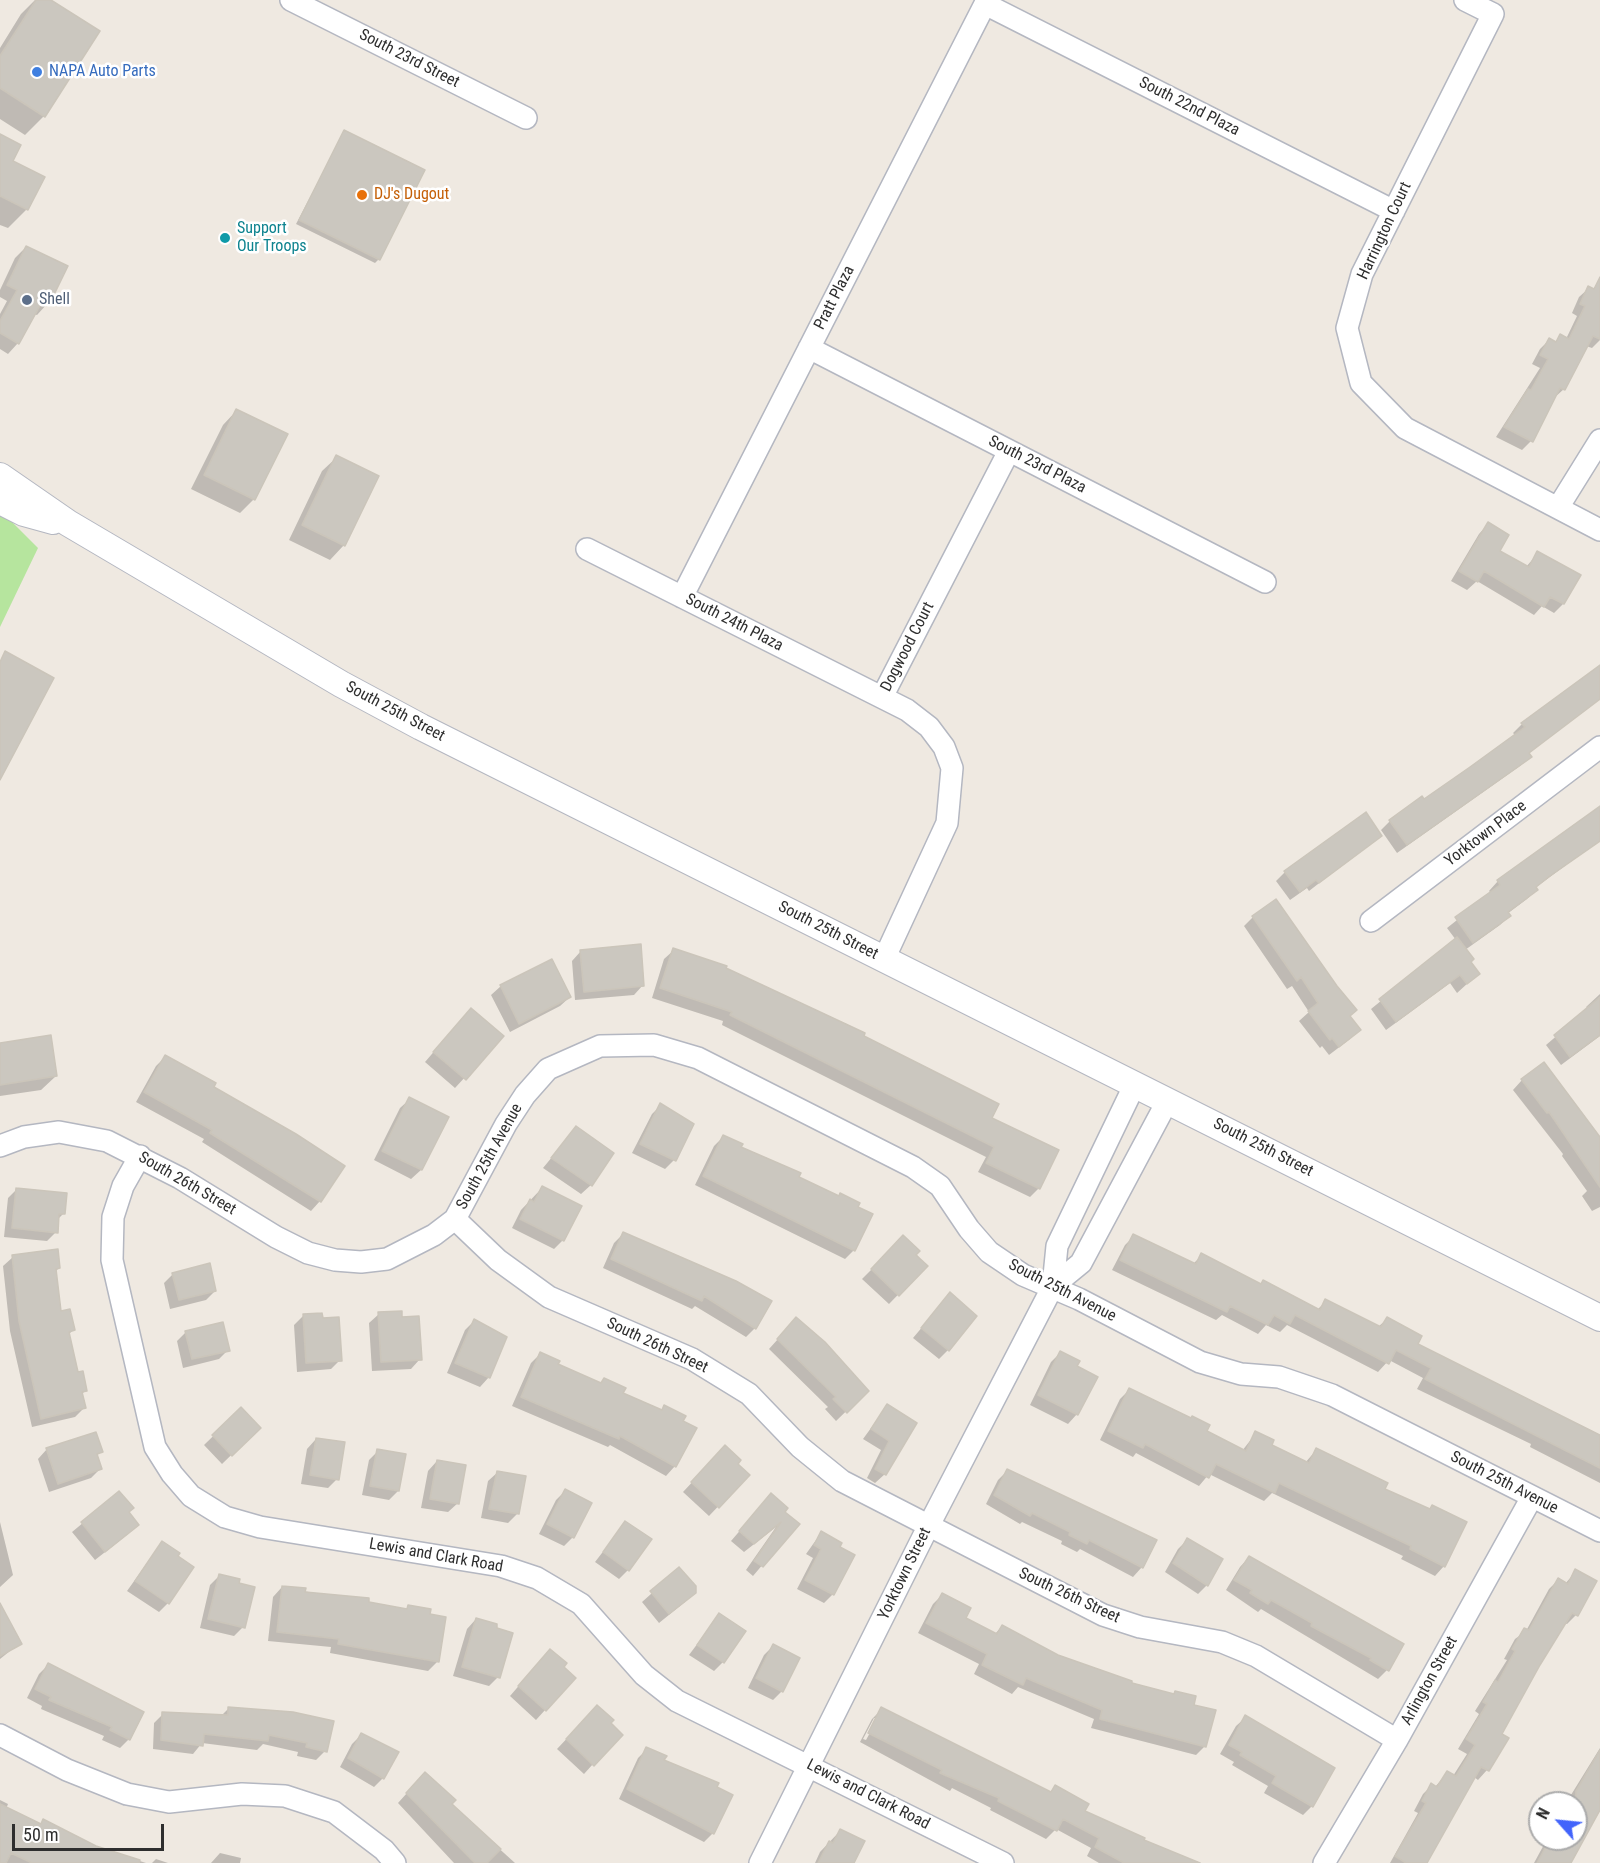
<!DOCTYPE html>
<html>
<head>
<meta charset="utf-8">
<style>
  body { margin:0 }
  #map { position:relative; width:1600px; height:1863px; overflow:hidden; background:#efe9e1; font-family:"Roboto Condensed",sans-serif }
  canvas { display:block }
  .north { position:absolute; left:1528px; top:1791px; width:60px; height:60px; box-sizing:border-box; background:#fff; border:2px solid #ababab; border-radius:50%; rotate:297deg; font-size:16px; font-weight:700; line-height:24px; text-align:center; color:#2e2e2e }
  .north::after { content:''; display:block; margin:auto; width:21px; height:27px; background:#4264fb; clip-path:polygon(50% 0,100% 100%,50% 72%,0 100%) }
  .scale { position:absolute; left:12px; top:1824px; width:152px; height:27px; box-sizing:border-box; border:3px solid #2e2e2e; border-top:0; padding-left:8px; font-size:18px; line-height:21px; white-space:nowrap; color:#2e2e2e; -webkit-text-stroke:4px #fff; paint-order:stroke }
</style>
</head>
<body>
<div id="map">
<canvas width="1600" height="1863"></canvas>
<div class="north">N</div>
<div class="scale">50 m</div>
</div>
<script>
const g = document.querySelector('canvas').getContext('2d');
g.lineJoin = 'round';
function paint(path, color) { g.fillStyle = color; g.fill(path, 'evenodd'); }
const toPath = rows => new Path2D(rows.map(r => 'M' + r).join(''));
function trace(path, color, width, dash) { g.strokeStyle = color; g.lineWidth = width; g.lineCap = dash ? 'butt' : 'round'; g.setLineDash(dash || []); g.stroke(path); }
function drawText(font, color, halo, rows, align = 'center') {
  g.font = font + ' "Roboto Condensed",sans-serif'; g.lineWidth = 5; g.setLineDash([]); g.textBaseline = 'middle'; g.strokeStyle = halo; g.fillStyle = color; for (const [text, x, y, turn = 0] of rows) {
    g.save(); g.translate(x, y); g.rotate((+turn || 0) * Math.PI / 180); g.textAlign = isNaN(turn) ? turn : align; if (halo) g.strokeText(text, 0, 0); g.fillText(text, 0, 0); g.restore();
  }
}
const green = toPath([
  [0,515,10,520,38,548,0,627]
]);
const shadow = toPath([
  [35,0,49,0,44,116,25,135,0,119,0,48,21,14],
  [344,132,379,259,375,263,296,224],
  [0,135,27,209,8,228,0,225],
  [26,247,47,304,37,315,34,314,18,343,8,354,0,349,0,314,7,301,0,297,0,290,15,258],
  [1599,283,1600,340,1592,348,1586,346,1564,389,1554,398,1531,441,1522,450,1496,437,1540,368,1532,364,1540,349,1549,340,1554,343,1561,336,1566,339,1577,316,1572,313,1579,297,1589,288,1592,290],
  [237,410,254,499,240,513,191,489,223,425],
  [337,457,344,545,330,560,289,540,322,471],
  [1488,524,1498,551,1526,567,1538,553,1578,575,1563,604,1554,613,1542,606,1534,615,1477,581,1467,590,1451,581,1479,534],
  [1600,666,1600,696,1528,754,1530,757,1520,766,1397,853,1381,830,1390,821,1422,798,1424,802,1515,735,1513,733,1522,724],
  [1600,808,1600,840,1535,888,1536,890,1527,899,1507,914,1509,916,1500,925,1465,950,1469,962,1478,974,1457,993,1450,983,1386,1030,1371,1009,1456,940,1447,928,1491,893,1489,891,1498,881],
  [1380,836,1309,891,1307,888,1290,900,1276,881,1285,872],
  [1253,917,1349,1016,1350,1039,1329,1055,1322,1046,1320,1048,1299,1021,1309,1012,1292,986,1287,989,1244,926],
  [674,950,725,969,932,1070,931,1072,990,1119,1039,1188,1030,1197,978,1172,986,1157,722,1025,723,1021,652,998,664,959],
  [581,951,643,985,634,995,575,1000,572,961],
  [501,986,570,997,560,1006,510,1032,491,995],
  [1600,994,1600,1036,1561,1065,1546,1045,1588,1009,1586,1007],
  [462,1019,502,1037,455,1088,425,1062],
  [0,1045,56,1076,41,1090,0,1096],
  [165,1057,212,1088,320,1201,311,1211,202,1142,204,1139,136,1102,156,1066],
  [1522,1080,1600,1140,1600,1207,1592,1211,1582,1196,1587,1191,1562,1156,1563,1154,1513,1090],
  [410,1099,447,1117,421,1170,411,1179,374,1160,400,1108],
  [661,1105,674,1160,665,1169,632,1153,652,1114],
  [576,1128,591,1185,581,1194,543,1168],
  [723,1137,797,1178,854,1250,845,1259,695,1185,714,1146],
  [542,1188,563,1240,554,1249,512,1228,521,1210],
  [17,1189,64,1213,57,1220,56,1232,47,1241,4,1237,8,1198],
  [623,1234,755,1328,746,1337,695,1306,692,1309,603,1268,614,1243],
  [1134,1236,1193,1264,1202,1255,1260,1285,1263,1282,1317,1310,1326,1301,1378,1327,1387,1319,1416,1345,1600,1437,1600,1483,1530,1447,1531,1444,1417,1389,1423,1378,1389,1360,1378,1372,1287,1325,1280,1332,1266,1325,1258,1334,1222,1315,1216,1320,1112,1270,1125,1245],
  [903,1238,926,1266,889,1304,862,1279],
  [13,1257,59,1268,55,1272,60,1313,73,1330,68,1335,77,1374,85,1391,81,1395,84,1408,75,1417,32,1427,10,1331,3,1266],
  [173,1274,215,1291,206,1300,170,1309,164,1283],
  [950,1294,948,1350,939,1359,913,1338],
  [379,1314,401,1318,420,1359,411,1369,372,1371,369,1323],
  [303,1316,340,1360,331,1369,297,1372,294,1325],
  [474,1321,489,1377,480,1387,447,1373,465,1330],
  [787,1329,867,1391,836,1421,825,1409,828,1407,769,1349],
  [186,1332,228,1350,219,1359,183,1368,177,1341],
  [1060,1353,1075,1367,1077,1414,1068,1424,1030,1405,1051,1362],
  [540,1354,557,1365,600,1384,604,1380,621,1393,660,1411,665,1407,675,1466,666,1476,610,1445,608,1447,512,1406,531,1363],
  [1130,1389,1242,1451,1256,1433,1270,1445,1305,1463,1317,1449,1383,1489,1428,1510,1432,1506,1444,1566,1435,1576,1401,1559,1403,1556,1272,1493,1264,1501,1209,1474,1199,1486,1136,1453,1133,1457,1100,1440,1120,1399],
  [887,1406,915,1424,885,1474,875,1483,867,1478,881,1450,863,1439],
  [241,1409,259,1428,222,1464,204,1445],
  [316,1439,337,1479,328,1488,301,1484,307,1449],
  [725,1447,736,1464,748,1475,709,1516,683,1492],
  [47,1449,101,1452,96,1456,100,1469,91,1478,49,1492,38,1459],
  [378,1451,398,1491,389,1500,362,1495,369,1460],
  [437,1461,458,1503,448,1512,421,1508,428,1471],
  [1007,1471,1142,1567,1133,1577,1080,1549,1077,1552,1061,1544,1062,1541,1022,1522,1020,1524,986,1504,998,1480],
  [498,1472,517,1514,508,1523,481,1518,488,1481],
  [565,1491,573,1537,564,1546,539,1534,556,1500],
  [119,1493,127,1513,128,1534,95,1560,72,1532],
  [762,1505,783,1512,797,1524,753,1576,746,1570,776,1527,744,1552,731,1541],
  [0,1522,13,1575,0,1587],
  [626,1522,628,1570,619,1579,595,1562],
  [821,1533,833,1594,824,1603,797,1589,813,1558,806,1554],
  [1187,1540,1207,1585,1198,1594,1165,1572,1178,1549],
  [162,1542,168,1603,159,1612,127,1591],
  [1249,1557,1402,1644,1387,1670,1378,1679,1261,1609,1258,1612,1226,1590,1240,1567],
  [679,1569,685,1602,659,1623,642,1602],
  [1576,1571,1576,1615,1567,1624,1564,1623,1500,1734,1507,1738,1487,1770,1478,1780,1474,1777,1425,1863,1390,1863,1418,1813,1414,1811,1423,1794,1432,1785,1435,1787,1447,1773,1453,1776,1467,1754,1458,1749,1479,1714,1475,1711,1507,1660,1504,1659,1515,1639,1526,1631,1549,1589,1558,1580,1565,1584],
  [219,1576,243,1627,234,1636,200,1628,210,1585],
  [282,1587,405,1610,408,1607,437,1662,428,1671,330,1653,331,1647,268,1641,273,1597],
  [942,1595,963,1619,995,1634,1002,1626,1058,1656,1130,1684,1172,1695,1175,1692,1192,1706,1205,1746,1196,1755,1091,1728,1094,1719,1018,1687,1012,1694,974,1674,979,1664,918,1633,933,1604],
  [0,1610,20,1643,0,1659],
  [719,1615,723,1662,714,1671,689,1655],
  [476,1619,498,1677,489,1686,453,1676,467,1629],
  [773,1646,782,1691,773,1700,748,1688,764,1655],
  [541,1660,562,1667,574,1678,536,1720,510,1696],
  [49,1664,129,1739,120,1748,102,1740,104,1736,41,1709,42,1706,27,1698,39,1674],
  [229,1708,325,1751,316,1760,297,1756,298,1752,263,1744,257,1750,202,1743,193,1754,153,1749,154,1723,163,1714,221,1716],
  [882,1709,1049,1793,1055,1787,1083,1812,1142,1841,1201,1863,1099,1863,1087,1856,1091,1848,1056,1829,1046,1839,990,1810,991,1808,952,1788,950,1791,860,1742,872,1719],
  [874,1718,878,1718,866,1740,863,1739],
  [588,1716,609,1723,593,1764,584,1774,557,1749],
  [1246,1717,1312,1806,1303,1815,1264,1793,1268,1786,1232,1765,1234,1762,1220,1754,1236,1726],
  [362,1734,383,1778,374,1787,340,1767,352,1744],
  [1600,1748,1600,1811,1567,1863,1534,1863,1547,1839,1576,1839,1576,1803,1566,1803],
  [647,1749,662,1761,713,1833,704,1842,619,1799,638,1758],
  [416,1783,450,1804,515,1863,454,1863,398,1803],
  [0,1800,8,1804,6,1809,40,1825,43,1821,96,1847,146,1863,1,1863],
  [840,1831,853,1863,815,1863,820,1852],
  [220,1853,241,1858,240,1863,211,1863],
  [156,1859,168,1863,152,1863]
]);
const building = toPath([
  [36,0,51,0,100,31,45,117,0,88,0,56,36,0],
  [344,130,425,170,380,260,299,220,344,130],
  [0,134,21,145,13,161,45,177,28,210,0,196,0,134],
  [26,246,68,266,49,305,42,302,19,344,0,333,0,321,17,290,7,285,26,246],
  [1600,277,1600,339,1593,336,1565,390,1560,388,1533,442,1504,427,1528,389,1531,390,1548,359,1540,355,1549,338,1556,342,1560,334,1569,339,1585,306,1580,304,1588,286,1594,289,1600,277],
  [236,409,288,434,255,500,204,475,236,409],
  [336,455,379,476,345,546,302,525,336,455],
  [1488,522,1509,535,1500,551,1529,567,1537,551,1581,575,1564,604,1550,597,1544,607,1484,571,1478,582,1459,571,1488,522],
  [5,651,54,678,0,780,0,662,5,651],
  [1600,665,1600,699,1529,753,1532,757,1407,845,1389,820,1422,796,1424,799,1470,767,1525,727,1521,723,1600,665],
  [1600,806,1600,841,1550,876,1536,887,1538,890,1508,912,1511,916,1473,943,1455,917,1500,885,1497,880,1600,806],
  [1366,812,1382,836,1319,883,1316,880,1300,892,1284,871,1366,812],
  [1276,899,1337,986,1357,1010,1350,1016,1361,1030,1339,1047,1332,1038,1330,1040,1308,1011,1318,1003,1301,977,1297,981,1252,916,1276,899],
  [1457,937,1474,959,1471,962,1480,974,1467,984,1460,975,1396,1022,1379,999,1457,937],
  [641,944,644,986,584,992,580,950,641,944],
  [673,948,727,966,726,968,865,1033,864,1036,999,1104,992,1118,1059,1150,1040,1189,986,1163,994,1147,730,1015,732,1012,660,988,673,948],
  [552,959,571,997,519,1024,500,985,552,959],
  [1600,997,1600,1035,1570,1057,1554,1035,1600,997],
  [471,1008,504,1036,466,1080,433,1052,471,1008],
  [51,1035,57,1076,0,1085,0,1043,51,1035],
  [165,1055,216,1083,214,1087,296,1134,345,1166,321,1202,210,1133,212,1130,144,1092,165,1055],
  [1544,1062,1600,1137,1600,1187,1549,1112,1547,1113,1521,1079,1544,1062],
  [409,1097,449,1117,422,1170,382,1151,409,1097],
  [660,1103,694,1124,676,1161,640,1144,660,1103],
  [576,1126,614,1153,592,1186,551,1158,576,1126],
  [723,1135,743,1144,741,1147,801,1173,799,1177,839,1196,840,1193,860,1203,858,1207,873,1214,855,1251,703,1176,723,1135],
  [542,1186,582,1206,564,1241,520,1219,530,1199,534,1202,542,1186],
  [16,1188,67,1193,65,1214,59,1214,58,1233,12,1228,16,1188],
  [623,1232,736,1281,772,1301,756,1329,704,1296,702,1301,611,1259,623,1232],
  [1133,1234,1196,1264,1201,1253,1261,1284,1263,1280,1320,1310,1325,1299,1381,1327,1387,1317,1422,1336,1418,1344,1600,1435,1600,1468,1425,1379,1431,1368,1396,1350,1389,1364,1295,1315,1290,1324,1274,1315,1268,1325,1230,1306,1227,1312,1120,1260,1133,1234],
  [903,1235,920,1251,916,1255,928,1266,899,1296,871,1269,903,1235],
  [58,1249,60,1268,56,1269,61,1311,70,1309,75,1330,69,1332,78,1372,83,1371,87,1391,82,1392,86,1408,41,1419,19,1321,12,1255,58,1249],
  [210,1263,216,1291,179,1300,172,1273,210,1263],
  [950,1292,977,1316,949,1351,921,1328,950,1292],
  [402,1311,402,1317,419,1316,422,1360,381,1362,378,1312,402,1311],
  [322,1313,323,1318,339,1317,342,1361,306,1363,303,1314,322,1313],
  [796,1317,825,1342,869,1391,847,1413,833,1399,836,1397,777,1339,796,1317],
  [474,1319,507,1337,490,1378,455,1363,474,1319],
  [223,1322,230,1351,192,1359,185,1331,223,1322],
  [1060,1351,1080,1361,1077,1366,1098,1377,1078,1415,1038,1395,1060,1351],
  [540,1352,560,1361,558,1364,601,1383,604,1378,626,1388,623,1393,662,1410,664,1405,686,1416,683,1421,697,1428,676,1467,620,1436,619,1439,521,1397,540,1352],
  [1129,1388,1191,1418,1192,1416,1210,1425,1207,1431,1246,1451,1255,1431,1274,1440,1272,1445,1309,1463,1316,1448,1388,1483,1385,1489,1430,1509,1432,1505,1467,1522,1445,1567,1410,1549,1411,1546,1279,1483,1275,1493,1216,1464,1209,1478,1145,1444,1143,1448,1108,1431,1129,1388],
  [887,1404,917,1423,886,1475,875,1469,889,1441,871,1429,887,1404],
  [241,1407,261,1428,232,1456,212,1435,241,1407],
  [96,1432,103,1452,97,1454,102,1469,58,1484,46,1448,96,1432],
  [316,1438,345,1442,339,1480,310,1475,316,1438],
  [725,1445,741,1460,738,1464,750,1475,719,1508,691,1482,725,1445],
  [377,1449,406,1454,399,1491,370,1486,377,1449],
  [437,1460,466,1465,459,1504,430,1499,437,1460],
  [1007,1469,1157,1540,1143,1568,1089,1540,1087,1544,1069,1535,1070,1532,1032,1513,1030,1516,994,1495,1007,1469],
  [497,1471,526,1476,519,1514,489,1509,497,1471],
  [565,1489,592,1503,574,1538,547,1524,565,1489],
  [119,1491,134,1508,129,1512,139,1525,105,1552,81,1522,119,1491],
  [771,1493,788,1508,785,1512,800,1524,763,1567,754,1561,781,1522,754,1544,739,1531,771,1493],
  [625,1521,652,1539,629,1571,603,1552,625,1521],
  [821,1531,842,1543,840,1547,855,1555,834,1595,805,1580,821,1549,814,1545,821,1531],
  [1187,1538,1223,1559,1208,1586,1173,1563,1187,1538],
  [162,1541,180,1553,178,1556,194,1567,169,1604,135,1581,162,1541],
  [1249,1556,1404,1644,1389,1671,1370,1660,1371,1658,1311,1626,1312,1623,1271,1600,1268,1604,1250,1593,1252,1590,1234,1580,1249,1556],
  [679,1567,696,1586,696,1593,669,1614,650,1591,679,1567],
  [1575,1569,1597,1581,1578,1616,1572,1613,1540,1665,1502,1734,1509,1738,1489,1771,1481,1767,1427,1863,1406,1863,1395,1856,1426,1803,1422,1801,1431,1783,1437,1787,1447,1771,1456,1776,1475,1745,1466,1739,1487,1704,1483,1702,1495,1680,1498,1682,1515,1651,1512,1649,1524,1628,1529,1630,1558,1578,1568,1584,1575,1569],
  [219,1574,240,1579,239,1583,255,1587,245,1628,208,1619,219,1574],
  [282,1586,306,1588,305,1592,369,1598,369,1602,407,1609,408,1605,431,1609,430,1614,446,1617,439,1662,338,1644,339,1639,277,1632,282,1586],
  [942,1593,971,1608,966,1618,997,1634,1002,1625,1058,1655,1132,1681,1132,1683,1174,1694,1175,1691,1196,1696,1194,1705,1216,1710,1206,1747,1100,1719,1102,1710,1026,1678,1023,1685,982,1665,987,1654,926,1623,942,1593],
  [0,1603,22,1644,0,1656,0,1603],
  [719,1613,746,1631,724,1663,697,1645,719,1613],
  [476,1618,497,1624,497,1628,513,1633,500,1678,462,1667,476,1618],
  [773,1644,800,1658,783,1692,756,1678,773,1644],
  [550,1649,567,1663,564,1667,576,1678,546,1711,518,1686,550,1649],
  [48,1663,144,1712,130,1740,110,1730,112,1727,49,1700,51,1697,35,1689,48,1663],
  [597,1705,614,1720,611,1723,623,1735,594,1766,566,1739,597,1705],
  [228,1707,293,1712,334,1721,327,1752,306,1747,307,1743,269,1735,268,1741,204,1734,203,1746,161,1740,162,1712,228,1715,228,1707],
  [881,1707,1051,1792,1055,1785,1089,1804,1085,1811,1145,1838,1144,1840,1200,1863,1124,1863,1095,1847,1099,1838,1063,1819,1057,1831,998,1801,999,1798,940,1773,942,1770,868,1733,881,1707],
  [1245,1715,1335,1768,1313,1807,1272,1783,1276,1776,1240,1755,1242,1752,1229,1745,1245,1715],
  [361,1733,399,1752,384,1779,348,1758,361,1733],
  [646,1747,667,1756,664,1760,719,1783,717,1787,733,1795,714,1834,627,1789,646,1747],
  [1600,1750,1600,1810,1571,1863,1537,1863,1550,1839,1576,1839,1576,1791,1600,1750],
  [425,1772,456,1800,452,1804,501,1849,487,1863,475,1863,406,1793,425,1772],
  [0,1804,41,1824,43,1819,96,1846,140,1860,139,1863,32,1863,11,1853,6,1863,0,1863,0,1804],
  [840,1829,865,1841,854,1863,818,1863,829,1841,833,1843,840,1829]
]);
const minor = toPath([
  [291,0,526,118],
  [1465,0,1493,14,1362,274,1347,328,1361,383,1405,428,1600,530],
  [985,4,1394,211],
  [809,348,1265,582],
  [1559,506,1600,440],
  [587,549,907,710,929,727,944,747,952,768,947,823,884,959],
  [682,597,987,0],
  [882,697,1009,451],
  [1371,921,1600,747],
  [0,1146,24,1137,59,1132,107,1141,180,1178,276,1237,308,1253,335,1260,361,1262,387,1259,434,1235,455,1219,498,1260,549,1297,692,1359,749,1394,800,1447,842,1481,1103,1615,1140,1627,1222,1642,1256,1656,1397,1740],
  [140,1156,123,1186,113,1217,112,1260,155,1447,172,1474,191,1496,225,1517,260,1527,501,1566,537,1578,581,1604,644,1675,677,1701,1003,1863],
  [455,1219,506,1124,525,1095,548,1069,600,1046,654,1045,698,1058,913,1167,940,1186,969,1229,989,1252,1023,1275,1079,1299,1200,1362,1241,1374,1279,1377,1332,1395,1600,1531],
  [1053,1286,1057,1246,1135,1084],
  [0,1735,67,1770,127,1794,169,1802,242,1794,285,1796,334,1812,384,1850,395,1863],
  [760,1863,928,1527,1053,1286,1081,1263,1168,1100],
  [1324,1863,1397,1740,1532,1497]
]);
const tertiary = toPath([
  [0,476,68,523,341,684,421,727,1600,1318],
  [0,501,24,513,53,521]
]);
const markers = [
  [37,72,6,"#3f7fe0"],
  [362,195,6,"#e8710a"],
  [225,238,6,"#0f9aa8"],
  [27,300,6,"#5c6f8a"]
];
const streetNames = [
  ["South 23rd Street",409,59,27],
  ["South 22nd Plaza",1189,107,27],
  ["Harrington Court",1385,231,-65],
  ["Pratt Plaza",835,298,-63],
  ["South 23rd Plaza",1037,465,27],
  ["South 24th Plaza",734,623,27],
  ["Dogwood Court",908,647,-63],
  ["South 25th Street",395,712,28],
  ["Yorktown Place",1486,834,-37],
  ["South 25th Street",828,931,27],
  ["South 25th Street",1263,1148,27],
  ["South 25th Avenue",490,1157,-61],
  ["South 26th Street",187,1184,30],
  ["South 25th Avenue",1062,1291,27],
  ["South 26th Street",657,1346,25],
  ["South 25th Avenue",1504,1483,27],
  ["Lewis and Clark Road",436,1556,10],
  ["Yorktown Street",905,1574,-64],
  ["South 26th Street",1069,1596,25],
  ["Arlington Street",1430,1681,-61],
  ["Lewis and Clark Road",868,1795,27]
];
const shopNames = [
  ["NAPA Auto Parts",49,72]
];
const foodNames = [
  ["DJ's Dugout",374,195]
];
const cultureNames = [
  ["Support",237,229],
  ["Our Troops",237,247]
];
const serviceNames = [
  ["Shell",39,300]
];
paint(green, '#b6e59e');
paint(shadow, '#0003');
paint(building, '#cbc7bf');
trace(building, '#cbc5ba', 1.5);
trace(minor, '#b4b7c1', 24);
trace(tertiary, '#b4b7c1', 28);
trace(minor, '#fff', 21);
trace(tertiary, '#fff', 26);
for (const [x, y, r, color] of markers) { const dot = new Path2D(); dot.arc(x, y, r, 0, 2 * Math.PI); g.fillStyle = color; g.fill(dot); trace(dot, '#fff', 2); }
drawText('16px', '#2e2e2e', '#fff', streetNames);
drawText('16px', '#366cbe', '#fff', shopNames, 'left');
drawText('16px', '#c56008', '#fff', foodNames, 'left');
drawText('16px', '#0d838f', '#fff', cultureNames, 'left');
drawText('16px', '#4e5e75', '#fff', serviceNames, 'left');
</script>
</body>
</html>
